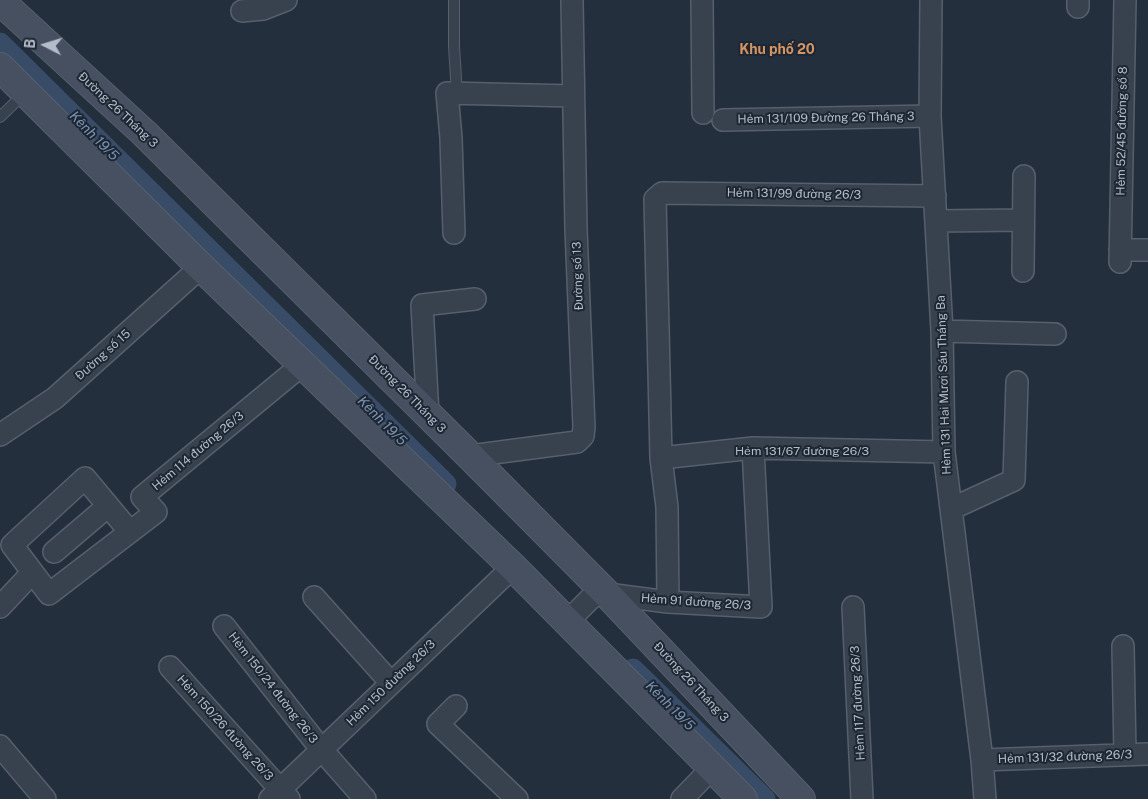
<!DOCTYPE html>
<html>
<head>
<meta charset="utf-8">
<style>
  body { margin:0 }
  #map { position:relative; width:1148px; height:799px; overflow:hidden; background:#242f3e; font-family:"Public Sans",sans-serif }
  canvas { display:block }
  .north { position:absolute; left:20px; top:20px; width:50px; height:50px; -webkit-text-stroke:4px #1d2633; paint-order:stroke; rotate:275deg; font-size:14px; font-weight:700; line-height:20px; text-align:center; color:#b4bcc9 }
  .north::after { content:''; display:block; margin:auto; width:18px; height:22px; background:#b4bcc9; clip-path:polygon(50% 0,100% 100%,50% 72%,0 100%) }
</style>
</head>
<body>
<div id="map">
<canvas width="1148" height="799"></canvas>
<div class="north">B</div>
</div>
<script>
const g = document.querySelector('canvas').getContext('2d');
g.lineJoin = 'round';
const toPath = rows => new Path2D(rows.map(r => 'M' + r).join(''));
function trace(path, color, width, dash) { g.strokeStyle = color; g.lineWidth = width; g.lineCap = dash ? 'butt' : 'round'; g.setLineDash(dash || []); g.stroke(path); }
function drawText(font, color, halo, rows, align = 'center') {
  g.font = font + ' "Public Sans",sans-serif'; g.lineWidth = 4; g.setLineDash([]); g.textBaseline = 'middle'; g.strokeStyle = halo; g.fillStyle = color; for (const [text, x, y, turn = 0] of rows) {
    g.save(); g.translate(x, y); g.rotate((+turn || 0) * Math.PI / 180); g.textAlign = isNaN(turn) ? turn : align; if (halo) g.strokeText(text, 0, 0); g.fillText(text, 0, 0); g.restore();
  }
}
const canal = toPath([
  [0,43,446,484],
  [633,669,765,799]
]);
const lane = toPath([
  [454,0,454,46,457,94],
  [0,117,25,93]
]);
const street = toPath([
  [702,0,703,113],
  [931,0,930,116,942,331,944,452,982,760,985,799],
  [1078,0,1078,7],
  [242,11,263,9,286,0],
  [723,120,930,116],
  [937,221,1023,220],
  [454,233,451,138,447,93,573,96],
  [1120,250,1148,250],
  [1120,262,1125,0],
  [1023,271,1024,176],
  [942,331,1055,334],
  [428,415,422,305,475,299],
  [0,435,55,398,201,267],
  [470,456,577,442,583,436,584,427,576,229,572,0],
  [661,458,753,448,944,452],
  [951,509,1014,480,1017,382],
  [130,532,85,478,12,545,49,594,156,512,142,497,302,365],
  [54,552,108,506],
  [314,597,391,683],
  [668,602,667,507,661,458,655,199,662,193,935,196],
  [0,607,32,573],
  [853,607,862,799],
  [567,622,593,596,607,594,668,602,761,607,753,448],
  [224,626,321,749,365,799],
  [1123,646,1125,755],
  [170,667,289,799],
  [456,706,438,724,517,799],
  [0,746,45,799],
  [982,760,1148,754],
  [270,799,513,567],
  [682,799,713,767]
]);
const secondary = toPath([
  [0,1,144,133,470,456,607,594,801,799],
  [0,67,201,267,513,567,743,799]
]);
const streetNames = [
  ["Đường 26 Tháng 3",118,110,43],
  ["Hẻm 131/109 Đường 26 Tháng 3",826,118,-1],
  ["Hẻm 52/45 đường số 8",1122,131,-89],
  ["Hẻm 131/99 đường 26/3",794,194,1],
  ["Đường số 13",578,276,-92],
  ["Đường số 15",103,355,-42],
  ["Hẻm 131 Hai Mươi Sáu Tháng Ba",944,385,-92],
  ["Đường 26 Tháng 3",407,394,45],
  ["Hẻm 114 đường 26/3",198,451,-40],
  ["Hẻm 131/67 đường 26/3",802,451],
  ["Hẻm 91 đường 26/3",696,602,4],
  ["Đường 26 Tháng 3",691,682,47],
  ["Hẻm 150 đường 26/3",391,683,-44],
  ["Hẻm 150/24 đường 26/3",273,688,52],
  ["Hẻm 117 đường 26/3",858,703,-93],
  ["Hẻm 150/26 đường 26/3",225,728,48],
  ["Hẻm 131/32 đường 26/3",1065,757,-2]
];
const neighbourhoodNames = [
  ["Khu phố 20",777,50]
];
const waterNames = [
  ["Kênh 19/5",94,136,45],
  ["Kênh 19/5",382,421,45],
  ["Kênh 19/5",670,706,45]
];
trace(canal, '#394c67', 21);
trace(lane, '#565f6c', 12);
trace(street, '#565f6c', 24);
trace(secondary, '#565f6c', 30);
trace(lane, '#38414e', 10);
trace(street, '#38414e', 21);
trace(secondary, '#465061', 28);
drawText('12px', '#b4bcc9', '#1d2633', streetNames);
drawText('bold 14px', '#d59563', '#1d2633', neighbourhoodNames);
drawText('italic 14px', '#7c92b1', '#1d2633', waterNames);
</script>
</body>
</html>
